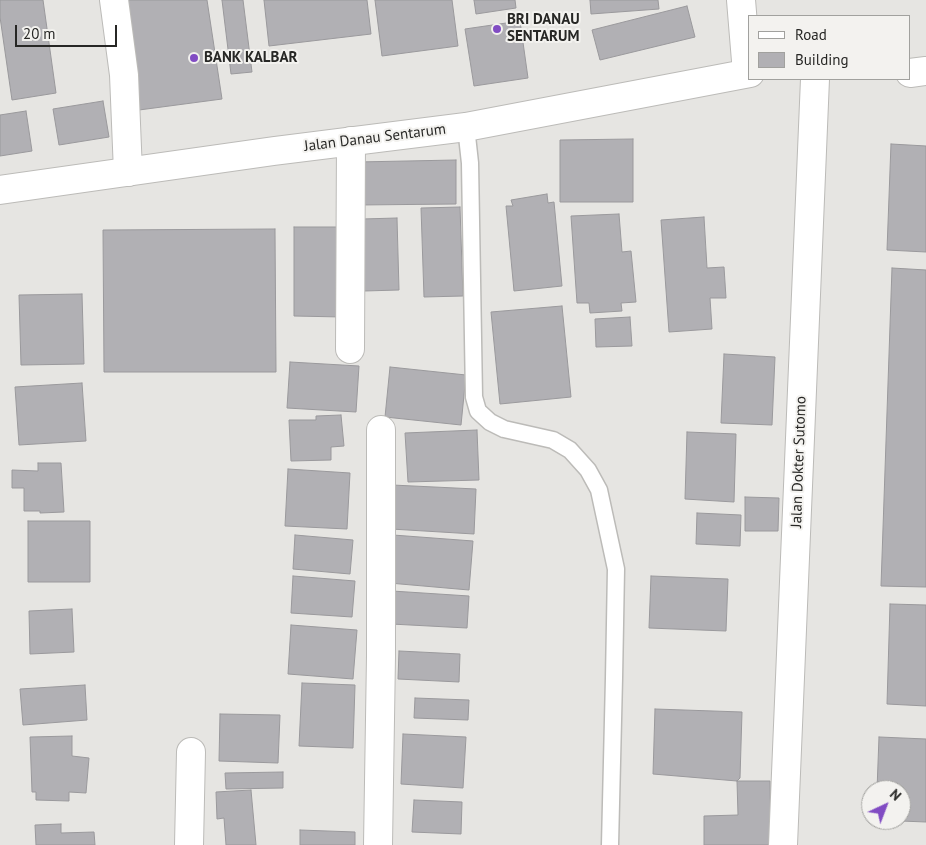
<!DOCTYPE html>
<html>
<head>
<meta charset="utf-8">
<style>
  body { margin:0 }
  #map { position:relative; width:926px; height:845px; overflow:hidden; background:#e6e5e2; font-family:"PT Sans",sans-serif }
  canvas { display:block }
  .legend { position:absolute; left:748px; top:15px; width:162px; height:65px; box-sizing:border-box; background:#f3f2ef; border:1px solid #a1a19e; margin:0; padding:6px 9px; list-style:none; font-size:15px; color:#272725 }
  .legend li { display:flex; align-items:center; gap:10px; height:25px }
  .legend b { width:25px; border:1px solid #a1a19e }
  .north { position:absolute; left:861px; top:780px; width:50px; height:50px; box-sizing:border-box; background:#f3f2ef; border:1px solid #a1a19e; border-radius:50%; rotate:43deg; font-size:14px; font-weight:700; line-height:20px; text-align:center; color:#272725 }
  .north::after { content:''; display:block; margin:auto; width:18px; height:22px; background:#814cc3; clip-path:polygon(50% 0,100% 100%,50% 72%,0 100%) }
  .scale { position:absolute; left:15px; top:25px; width:102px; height:22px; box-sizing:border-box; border:2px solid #272725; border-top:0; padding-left:6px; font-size:15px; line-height:18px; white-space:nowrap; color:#272725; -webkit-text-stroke:4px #f3f2ef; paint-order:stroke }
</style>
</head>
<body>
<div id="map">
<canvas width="926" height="845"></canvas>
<ul class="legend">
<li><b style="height:6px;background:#fff"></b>Road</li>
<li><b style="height:14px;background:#b1b0b4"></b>Building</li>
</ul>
<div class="north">N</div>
<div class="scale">20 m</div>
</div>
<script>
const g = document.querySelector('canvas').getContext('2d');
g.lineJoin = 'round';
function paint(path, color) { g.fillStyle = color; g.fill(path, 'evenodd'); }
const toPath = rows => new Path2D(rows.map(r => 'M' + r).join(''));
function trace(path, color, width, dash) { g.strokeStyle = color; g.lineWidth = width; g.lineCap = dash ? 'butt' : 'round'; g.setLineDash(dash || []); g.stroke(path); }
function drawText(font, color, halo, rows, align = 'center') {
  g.font = font + ' "PT Sans",sans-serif'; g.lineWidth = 4; g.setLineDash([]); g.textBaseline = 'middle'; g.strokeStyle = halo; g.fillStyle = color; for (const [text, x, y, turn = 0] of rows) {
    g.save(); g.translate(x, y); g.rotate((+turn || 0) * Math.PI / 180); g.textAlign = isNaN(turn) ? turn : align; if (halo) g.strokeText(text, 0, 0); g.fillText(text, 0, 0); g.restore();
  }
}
const building = toPath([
  [0,0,43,0,56,93,12,100,0,17,0,0],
  [123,0,207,0,222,99,139,110,123,0],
  [222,0,243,0,252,72,231,74,222,0],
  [264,0,367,0,371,34,269,46,264,0],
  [375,0,452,0,458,46,382,56,375,0],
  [474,0,515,0,516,8,476,14,474,0],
  [590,0,658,0,659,9,591,14,590,0],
  [687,6,695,37,600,60,592,30,687,6],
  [520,21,528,78,474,86,465,29,520,21],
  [103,101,109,137,59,145,53,109,103,101],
  [26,111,32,151,0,156,0,115,26,111],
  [633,139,633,202,560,202,560,140,633,139],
  [891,144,926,146,926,252,887,250,891,144],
  [456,160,456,204,358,205,357,162,456,160],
  [547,194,548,203,554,202,562,286,514,291,506,206,513,206,511,200,547,194],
  [460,207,463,296,424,297,421,208,460,207],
  [619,214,622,252,631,251,636,302,621,303,622,311,590,313,589,303,577,303,571,216,619,214],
  [704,217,707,268,724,267,726,298,710,298,712,329,669,332,661,220,704,217],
  [397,218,399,290,364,291,362,219,397,218],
  [294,227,342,227,342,317,294,316,294,227],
  [275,229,276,372,104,372,103,230,275,229],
  [892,268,926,270,926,587,881,586,892,268],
  [82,294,84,364,21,365,19,295,82,294],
  [562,306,571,397,500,404,491,312,562,306],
  [630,317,632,346,596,347,595,319,630,317],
  [724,354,775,357,772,425,721,423,724,354],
  [290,362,359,366,356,412,287,408,290,362],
  [390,367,466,375,461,425,385,417,390,367],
  [82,383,86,441,19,445,15,387,82,383],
  [341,415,344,446,331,447,331,460,291,461,289,420,316,420,316,416,341,415],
  [477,430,479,480,408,482,405,433,477,430],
  [687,432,736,434,734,502,685,499,687,432],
  [38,463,61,463,64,512,40,513,40,511,24,511,24,488,12,488,12,470,38,471,38,463],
  [288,469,350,473,347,529,285,526,288,469],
  [392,485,476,489,474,534,391,529,392,485],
  [745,497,779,498,778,531,745,531,745,497],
  [697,513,741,515,740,546,696,544,697,513],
  [28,521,90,521,90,582,28,582,28,521],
  [295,535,353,540,350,574,293,569,295,535],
  [393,535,473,541,469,590,389,583,393,535],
  [293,576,355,581,352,617,291,613,293,576],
  [651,576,728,579,726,631,649,628,651,576],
  [392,591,469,596,467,628,391,624,392,591],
  [890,604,926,605,926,706,887,704,890,604],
  [72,609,74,652,30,654,29,611,72,609],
  [291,625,357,630,353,679,288,674,291,625],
  [399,651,460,654,459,682,398,679,399,651],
  [302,683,355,685,353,748,299,746,302,683],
  [85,685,87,720,23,725,20,689,85,685],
  [415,698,469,700,468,720,414,718,415,698],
  [655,709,742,712,740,778,737,781,653,774,655,709],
  [220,714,280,715,278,763,219,761,220,714],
  [403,734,466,737,463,788,401,784,403,734],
  [72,736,72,756,89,758,86,793,69,792,69,801,36,800,36,792,32,792,30,737,72,736],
  [879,737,926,739,926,822,876,820,901,820,901,790,877,790,879,737],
  [283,772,283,788,226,789,225,773,283,772],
  [737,781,770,781,771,845,704,845,704,816,738,815,737,781],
  [251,790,256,845,226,845,224,818,217,819,216,792,251,790],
  [414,800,462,802,461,834,412,832,414,800],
  [61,824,61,833,94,832,95,845,36,845,35,825,61,824],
  [300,830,355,832,355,845,300,845,300,830]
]);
const service = toPath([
  [466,127,470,163,474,397,478,411,490,422,504,429,553,440,570,450,588,470,599,490,616,569,614,678,610,845]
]);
const minor = toPath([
  [114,0,124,75,128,172],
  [350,349,351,141],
  [189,845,191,752],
  [378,845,381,656,381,430]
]);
const tertiary = toPath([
  [741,0,747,73],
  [910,73,926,71],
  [0,190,274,151,466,127,750,73],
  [783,845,815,79]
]);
const markers = [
  [497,29,5,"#814cc3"],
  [194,58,5,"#814cc3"]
];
const poiNames = [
  ["BRI DANAU",507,20],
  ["SENTARUM",507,37],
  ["BANK KALBAR",204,58]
];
const streetNames = [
  ["Jalan Danau Sentarum",375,138,-7],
  ["Jalan Dokter Sutomo",799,462,-88]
];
paint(building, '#b1b0b4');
trace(building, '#9a999c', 1);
trace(service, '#bcbbb8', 19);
trace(minor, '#bcbbb8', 30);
trace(tertiary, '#bcbbb8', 30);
trace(service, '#fff', 16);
trace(minor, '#fff', 28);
trace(tertiary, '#fff', 28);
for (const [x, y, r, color] of markers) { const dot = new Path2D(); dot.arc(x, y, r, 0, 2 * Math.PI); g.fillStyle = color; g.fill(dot); trace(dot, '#f3f2ef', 2); }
drawText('bold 15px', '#272725', '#f3f2ef', poiNames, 'left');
drawText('15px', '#272725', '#f3f2ef', streetNames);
</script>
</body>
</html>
